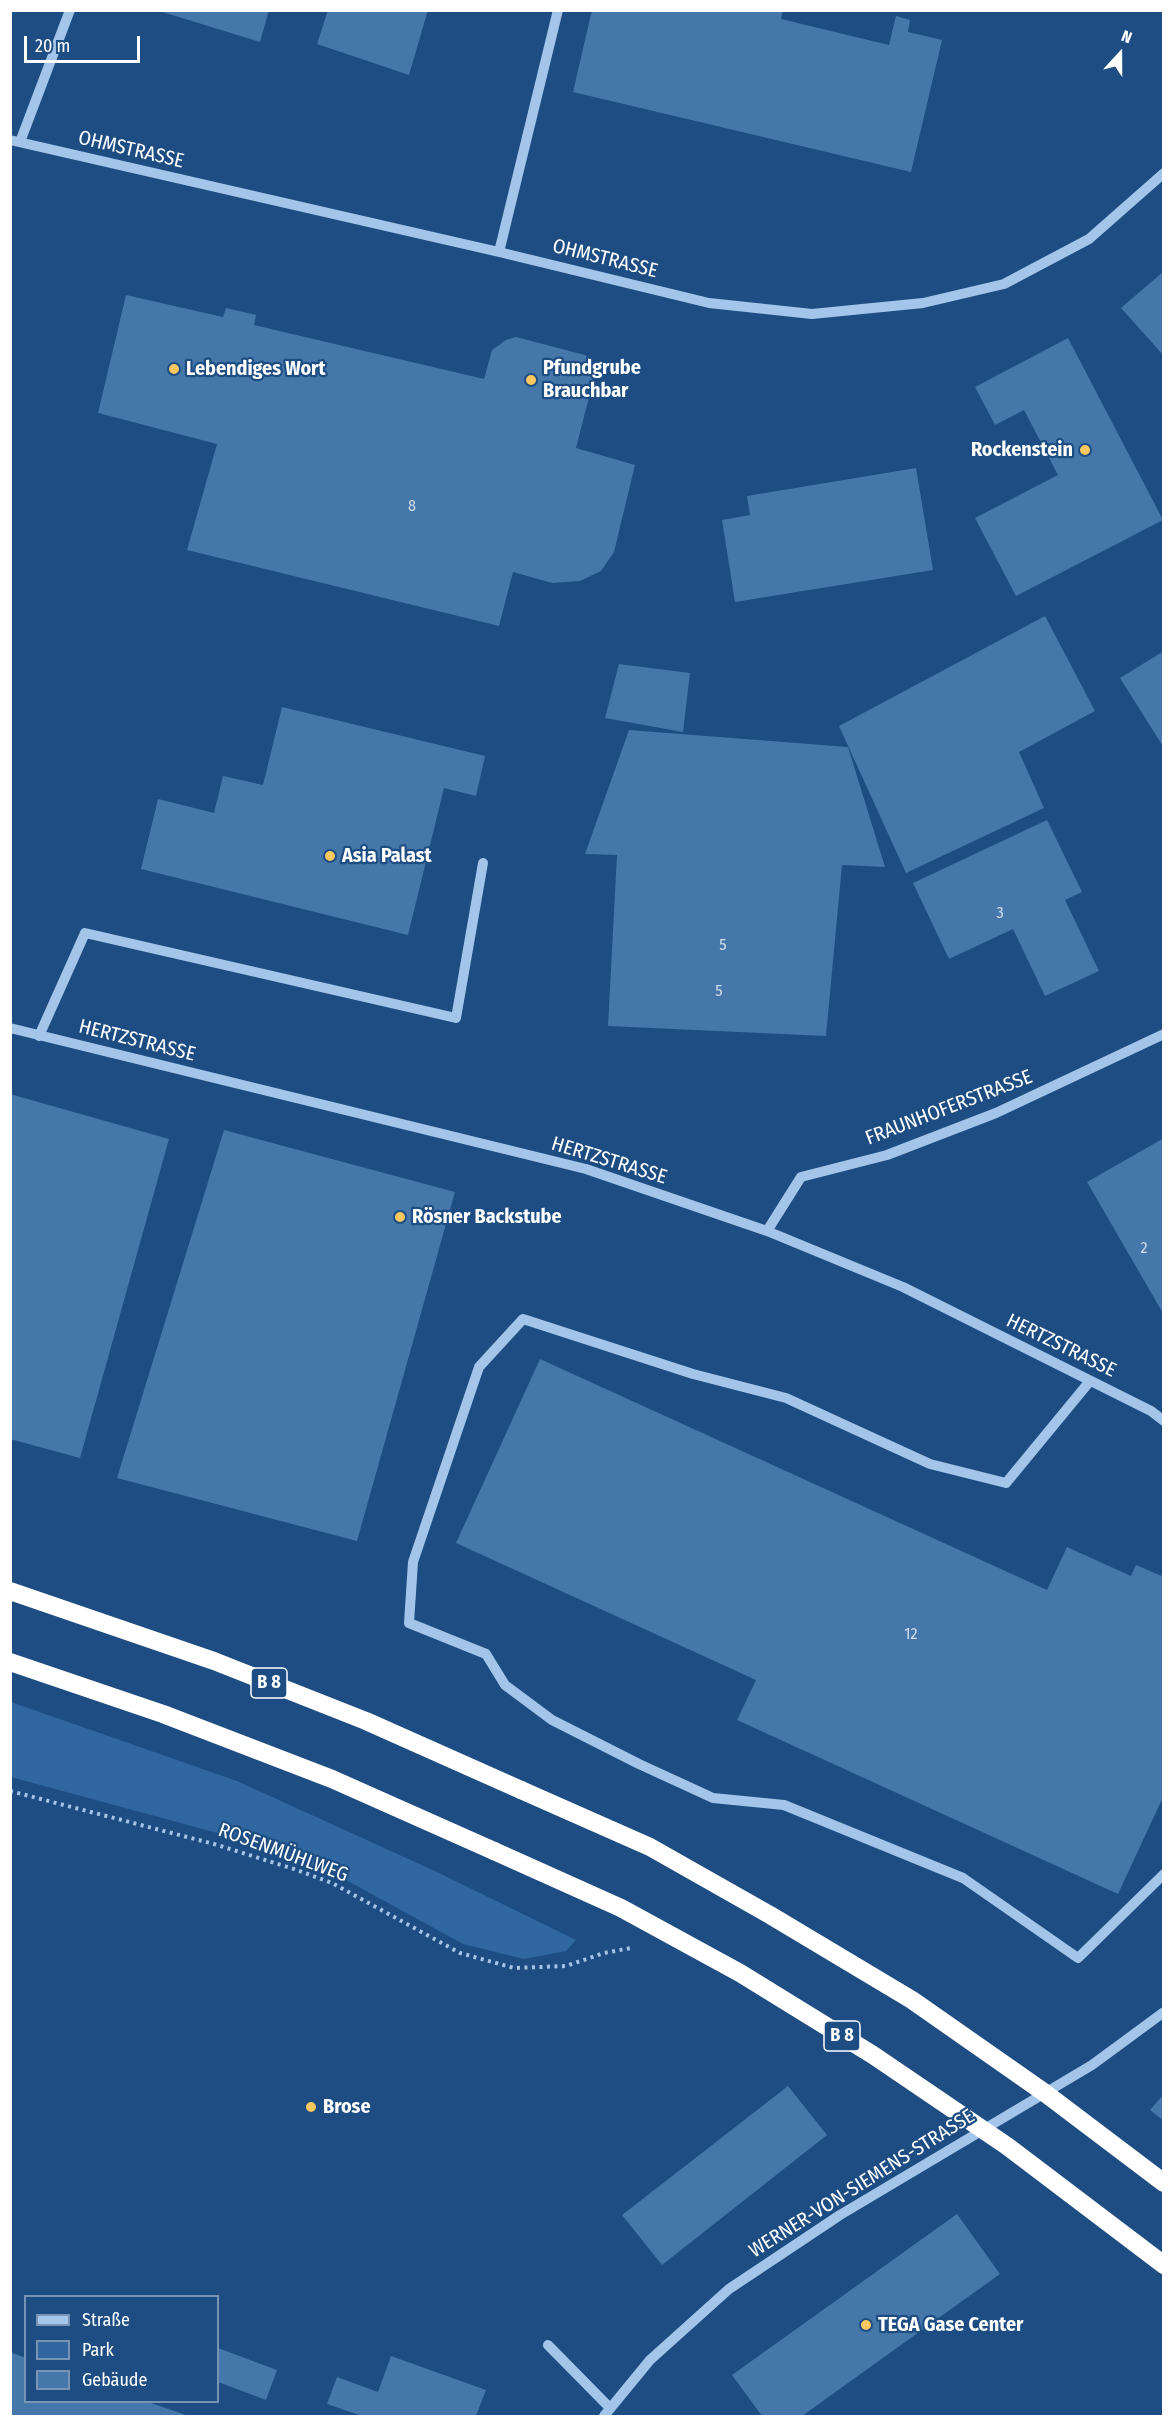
<!DOCTYPE html>
<html>
<head>
<meta charset="utf-8">
<style>
  body { margin:0 }
  #map { position:relative; width:1174px; height:2427px; overflow:hidden; background:#1d4d82; font-family:"Fira Sans Condensed",sans-serif }
  canvas { display:block }
  .frame { position:absolute; inset:0; border:12px solid #fff; pointer-events:none }
  .legend { position:absolute; left:24px; top:2295px; width:195px; height:108px; box-sizing:border-box; background:#1d4d82; border:2px solid #7794b4; margin:0; padding:8px 10px; list-style:none; font-size:18px; color:#fff }
  .legend li { display:flex; align-items:center; gap:12px; height:30px }
  .legend b { width:30px; border:2px solid #7794b4 }
  .north { position:absolute; left:1090px; top:24px; width:60px; height:60px; -webkit-text-stroke:4px #1d4d82; paint-order:stroke; rotate:21deg; font-size:16px; font-weight:700; line-height:24px; text-align:center; color:#fff }
  .north::after { content:''; display:block; margin:auto; width:21px; height:27px; background:#fff; clip-path:polygon(50% 0,100% 100%,50% 72%,0 100%) }
  .scale { position:absolute; left:24px; top:36px; width:116px; height:27px; box-sizing:border-box; border:3px solid #fff; border-top:0; padding-left:8px; font-size:18px; line-height:21px; white-space:nowrap; color:#fff; -webkit-text-stroke:4px #1d4d82; paint-order:stroke }
</style>
</head>
<body>
<div id="map">
<canvas width="1174" height="2427"></canvas>
<div class="frame"></div>
<ul class="legend">
<li><b style="height:8px;background:#a3c5e9"></b>Straße</li>
<li><b style="height:16px;background:#3067a1"></b>Park</li>
<li><b style="height:16px;background:#4577ab"></b>Gebäude</li>
</ul>
<div class="north">N</div>
<div class="scale">20 m</div>
</div>
<script>
const g = document.querySelector('canvas').getContext('2d');
g.lineJoin = 'round';
function paint(path, color) { g.fillStyle = color; g.fill(path, 'evenodd'); }
const toPath = rows => new Path2D(rows.map(r => 'M' + r).join(''));
function trace(path, color, width, dash) { g.strokeStyle = color; g.lineWidth = width; g.lineCap = dash ? 'butt' : 'round'; g.setLineDash(dash || []); g.stroke(path); }
function drawText(font, color, halo, rows, align = 'center') {
  g.font = font + ' "Fira Sans Condensed",sans-serif'; g.lineWidth = 4.5; g.setLineDash([]); g.textBaseline = 'middle'; g.strokeStyle = halo; g.fillStyle = color; for (const [text, x, y, turn = 0] of rows) {
    g.save(); g.translate(x, y); g.rotate((+turn || 0) * Math.PI / 180); g.textAlign = isNaN(turn) ? turn : align; if (halo) g.strokeText(text, 0, 0); g.fillText(text, 0, 0); g.restore();
  }
}
const green = toPath([
  [11,1702,237,1781,437,1872,576,1940,566,1951,524,1959,463,1944,335,1874,221,1834,11,1777]
]);
const building = toPath([
  [156,10,269,10,260,42],
  [328,10,428,10,409,75,317,44],
  [592,10,783,10,781,19,889,45,896,16,910,20,908,32,942,40,911,172,573,92],
  [1164,271,1164,356,1121,308],
  [126,295,223,317,226,308,256,315,254,325,484,379,492,350,506,340,516,337,585,355,597,366,576,448,635,465,614,552,601,571,580,581,552,583,513,572,499,626,187,550,217,444,98,413],
  [1068,338,1163,520,1016,596,975,518,1058,475,1024,410,995,425,975,387],
  [916,468,933,570,735,602,722,520,750,515,747,496],
  [1045,616,1095,711,1019,752,1044,808,906,873,839,726],
  [1164,651,1164,748,1120,678],
  [619,664,690,673,683,732,605,718],
  [282,707,485,756,476,796,444,788,408,935,141,869,158,799,214,813,223,776,263,785],
  [629,730,848,747,885,867,842,865,826,1036,608,1026,617,855,585,854],
  [1047,820,1082,892,1065,900,1099,971,1045,996,1013,929,949,959,913,883],
  [10,1094,169,1139,80,1458,10,1439],
  [224,1130,455,1192,357,1541,117,1478],
  [1164,1138,1164,1315,1087,1182],
  [540,1359,1047,1590,1067,1547,1131,1576,1136,1565,1164,1577,1164,1795,1118,1894,737,1720,756,1680,456,1543],
  [788,2086,827,2135,662,2265,622,2215],
  [1164,2094,1164,2121,1150,2110],
  [957,2214,1000,2274,802,2416,762,2416,732,2375],
  [218,2348,277,2370,266,2400,218,2382],
  [10,2352,26,2358,26,2402,148,2402,189,2416,10,2416],
  [391,2356,486,2390,476,2416,362,2416,327,2404,337,2377,378,2392]
]);
const path = toPath([
  [10,1791,214,1844,294,1869,332,1883,460,1953,514,1968,566,1966,604,1953,631,1948]
]);
const minor = toPath([
  [10,140,499,252,709,303,812,314,923,303,1004,284,1089,239,1164,173],
  [20,142,70,10],
  [499,252,558,10],
  [10,1028,586,1169,767,1231,903,1287,1151,1411,1164,1421],
  [39,1036,85,933,456,1018,483,863],
  [767,1231,801,1177,887,1155,996,1113,1164,1034],
  [1090,1381,1006,1483,930,1464,786,1398,693,1374,523,1319,479,1367,413,1562,409,1623,486,1654,505,1685,552,1720,639,1764,713,1798,784,1805,963,1878,1078,1958,1164,1874],
  [548,2345,610,2408],
  [604,2416,650,2360,729,2289,840,2215,1092,2065,1164,2012]
]);
const highway = toPath([
  [10,1591,214,1661,366,1721,521,1790],
  [10,1662,163,1714,332,1779,494,1851]
]);
const highwayBridge = toPath([
  [521,1790,650,1847,770,1915,912,2000,1045,2093,1164,2183],
  [494,1851,621,1908,740,1973,873,2055,1007,2146,1164,2265]
]);
const markers = [
  [174,369,6,"#f9c861"],
  [531,380,6,"#f9c861"],
  [1085,450,6,"#f9c861"],
  [330,856,6,"#f9c861"],
  [400,1217,6,"#f9c861"],
  [311,2107,6,"#f9c861"],
  [866,2325,6,"#f9c861"]
];
const numberNames = [
  ["8",412,507],
  ["3",1000,914],
  ["5",723,946],
  ["5",719,992],
  ["2",1144,1249],
  ["12",911,1635]
];
const shields = [
  [269,1683,36],
  [842,2036,36]
];
const shieldNames = [
  ["B 8",269,1683],
  ["B 8",842,2036]
];
const streetNames = [
  ["OHMSTRASSE",131,150,13],
  ["OHMSTRASSE",605,259,14],
  ["HERTZSTRASSE",137,1041,14],
  ["FRAUNHOFERSTRASSE",949,1108,-21],
  ["HERTZSTRASSE",609,1161,17],
  ["HERTZSTRASSE",1061,1346,26],
  ["ROSENMÜHLWEG",283,1853,20],
  ["WERNER-VON-SIEMENS-STRASSE",862,2184,-32]
];
const poiNames = [
  ["Pfundgrube",543,368],
  ["Brauchbar",543,391],
  ["Lebendiges Wort",186,369],
  ["Rockenstein",1073,450,"right"],
  ["Asia Palast",342,856],
  ["Rösner Backstube",412,1217],
  ["Brose",323,2107],
  ["TEGA Gase Center",878,2325]
];
paint(green, '#3067a1');
paint(building, '#4577ab');
trace(path, '#a3c5e9', 4, [3, 4.5]);
trace(minor, '#a3c5e9', 10);
trace(highway, '#fff', 18);
trace(highwayBridge, '#fff', 18);
for (const [x, y, r, color] of markers) { const dot = new Path2D(); dot.arc(x, y, r, 0, 2 * Math.PI); g.fillStyle = color; g.fill(dot); trace(dot, '#1d4d82', 2); }
drawText('16px', '#d0ddea', null, numberNames);
for (const [x, y, w] of shields) { const box = new Path2D(); box.roundRect(x - w / 2, y - 15, w, 30, 4.5); g.fillStyle = '#1d4d82'; g.fill(box); trace(box, '#fff', 1.5); }
drawText('bold 18px', '#fff', null, shieldNames);
drawText('20px', '#fff', '#1d4d82', streetNames);
drawText('bold 20px', '#fff', '#1d4d82', poiNames, 'left');
</script>
</body>
</html>
